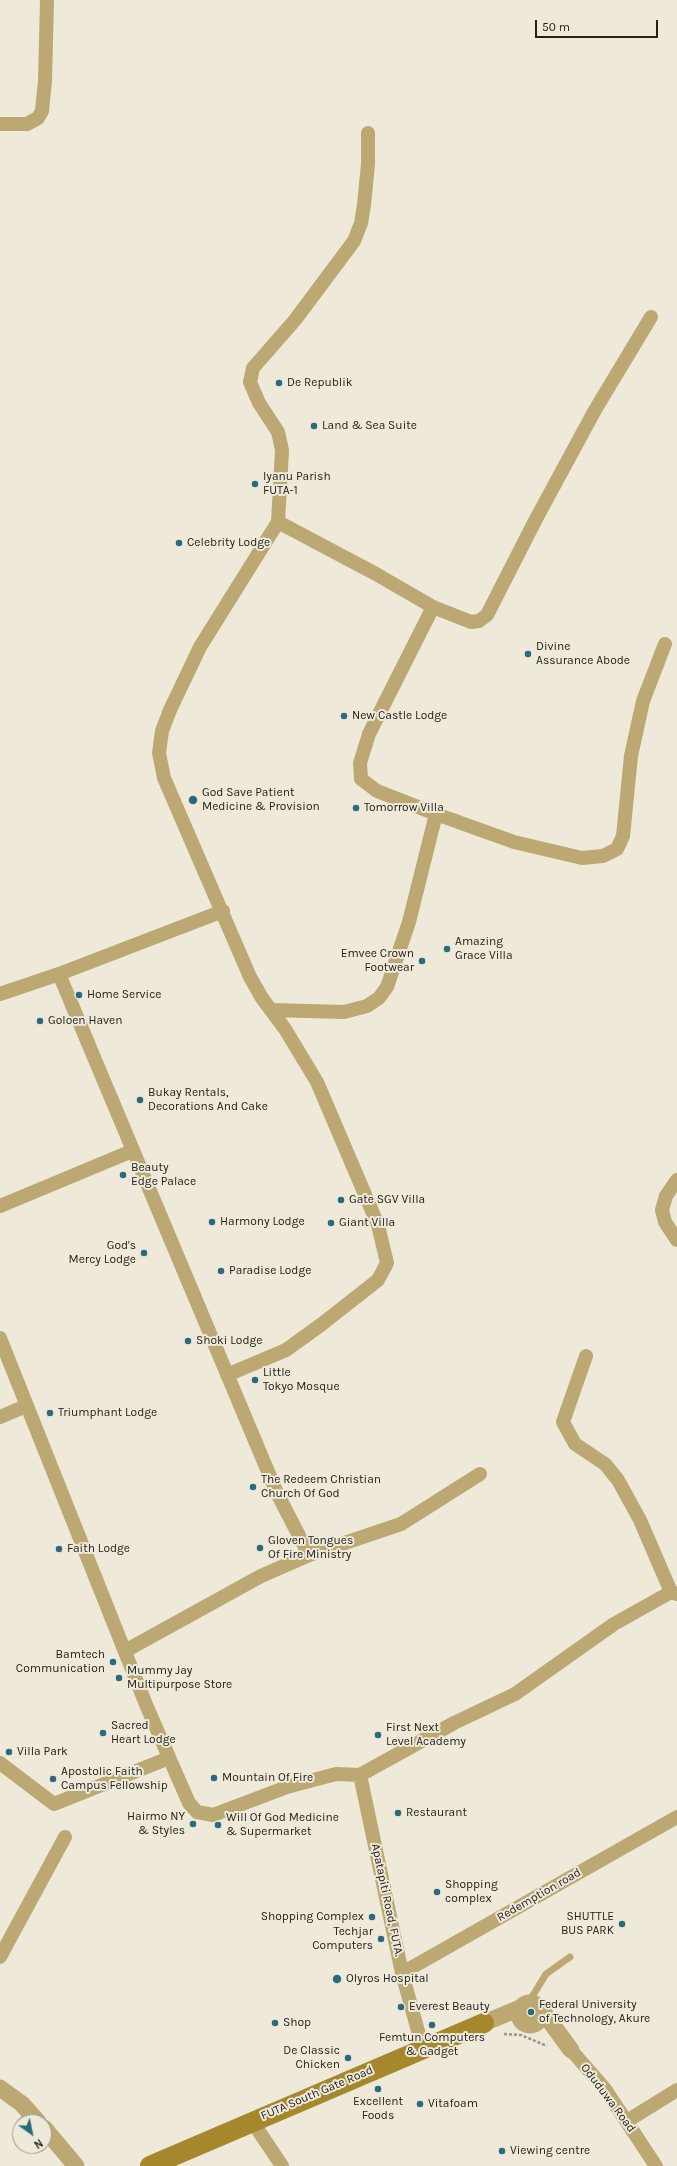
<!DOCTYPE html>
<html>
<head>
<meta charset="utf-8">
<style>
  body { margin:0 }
  #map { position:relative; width:677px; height:2166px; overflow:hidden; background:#eee9d9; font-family:Karla,sans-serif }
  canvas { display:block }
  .north { position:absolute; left:12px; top:2114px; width:40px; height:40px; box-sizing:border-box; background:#eee9d9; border:1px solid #9d998d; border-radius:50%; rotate:147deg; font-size:11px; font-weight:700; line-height:16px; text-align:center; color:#24221c }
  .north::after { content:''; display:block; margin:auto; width:14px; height:18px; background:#276b7c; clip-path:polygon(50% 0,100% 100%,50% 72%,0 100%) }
  .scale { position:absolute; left:535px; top:20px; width:123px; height:18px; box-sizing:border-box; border:2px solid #24221c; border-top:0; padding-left:5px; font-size:12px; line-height:14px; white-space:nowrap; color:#24221c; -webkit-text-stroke:3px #eee9d9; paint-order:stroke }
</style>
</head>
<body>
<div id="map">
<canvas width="677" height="2166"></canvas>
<div class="north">N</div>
<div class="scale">50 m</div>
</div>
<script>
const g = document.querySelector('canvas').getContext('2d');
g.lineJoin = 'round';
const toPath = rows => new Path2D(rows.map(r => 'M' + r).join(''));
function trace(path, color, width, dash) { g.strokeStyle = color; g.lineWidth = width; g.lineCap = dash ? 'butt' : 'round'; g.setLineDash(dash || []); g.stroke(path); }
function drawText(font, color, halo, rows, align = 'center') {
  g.font = font + ' Karla,sans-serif'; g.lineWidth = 4; g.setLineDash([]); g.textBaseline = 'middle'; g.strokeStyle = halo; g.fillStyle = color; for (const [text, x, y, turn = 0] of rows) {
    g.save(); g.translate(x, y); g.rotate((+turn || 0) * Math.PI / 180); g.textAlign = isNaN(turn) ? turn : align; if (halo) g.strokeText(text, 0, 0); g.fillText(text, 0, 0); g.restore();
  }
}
const path = toPath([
  [504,2034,521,2035,547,2046]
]);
const service = toPath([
  [529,2002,546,1974,570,1957]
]);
const minor = toPath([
  [0,124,27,124,38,118,42,111,45,81,47,0],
  [278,522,376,574,433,607,471,622,479,621,487,615,536,519,595,410,651,317],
  [433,607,369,734,360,763,361,779,377,791,436,814,514,842,582,858,603,856,617,849,623,836,631,756,643,701,665,644],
  [59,974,277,1493,309,1555],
  [0,994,59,974,223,911],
  [271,1010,344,1012,367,1006,379,998,387,987,409,922,436,814],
  [677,1180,666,1196,662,1210,665,1222,677,1240],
  [0,1206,132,1151],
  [0,1338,147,1707,189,1803,197,1812,213,1815,287,1787,336,1774,360,1775,454,1723,515,1694,614,1624,671,1592,677,1594],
  [586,1356,563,1422,575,1444,605,1464,618,1480,640,1520,671,1592],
  [227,1375,286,1350,322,1324,378,1280,387,1263,378,1225,317,1082,285,1029,262,998,250,977,164,778,159,753,162,731,170,710,200,647,278,522,282,450,278,432,259,403,250,382,253,368,295,320,354,241,361,223,364,205,368,164,368,133],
  [0,1417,26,1406],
  [125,1651,261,1576,309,1555,401,1524,480,1474],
  [0,1763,54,1804,169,1758],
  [360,1775,402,1973,423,2049],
  [0,1957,65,1837],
  [402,1973,677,1817],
  [571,2050,605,2089,656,2166],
  [252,2121,282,2166],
  [627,2121,677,2090]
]);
const tertiary = toPath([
  '519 2014a11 11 0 1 1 22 0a11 11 0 1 1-22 0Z',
  [541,2009,571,2050],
  [484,2023,520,2008],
  [0,2088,22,2104,38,2122],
  [44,2128,76,2166]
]);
const secondary = toPath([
  [150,2166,484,2023]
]);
const markers = [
  [279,383,4,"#276b7c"],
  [314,426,4,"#276b7c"],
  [255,484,4,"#276b7c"],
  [179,543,4,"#276b7c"],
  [528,654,4,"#276b7c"],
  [344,716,4,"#276b7c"],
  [193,800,5,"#276b7c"],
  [356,808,4,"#276b7c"],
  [447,949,4,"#276b7c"],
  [422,961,4,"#276b7c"],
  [79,995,4,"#276b7c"],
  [40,1021,4,"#276b7c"],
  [140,1100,4,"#276b7c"],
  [123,1175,4,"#276b7c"],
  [341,1200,4,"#276b7c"],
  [212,1222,4,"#276b7c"],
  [331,1223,4,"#276b7c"],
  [144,1253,4,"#276b7c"],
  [221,1271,4,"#276b7c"],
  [188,1341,4,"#276b7c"],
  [255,1380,4,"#276b7c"],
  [50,1413,4,"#276b7c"],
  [253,1487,4,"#276b7c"],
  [260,1548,4,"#276b7c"],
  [59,1549,4,"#276b7c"],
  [113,1662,4,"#276b7c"],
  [119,1678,4,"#276b7c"],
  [103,1733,4,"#276b7c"],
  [378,1735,4,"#276b7c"],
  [9,1752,4,"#276b7c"],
  [214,1778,4,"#276b7c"],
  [53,1779,4,"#276b7c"],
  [398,1813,4,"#276b7c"],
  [193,1824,4,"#276b7c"],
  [218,1825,4,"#276b7c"],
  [437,1892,4,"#276b7c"],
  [372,1917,4,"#276b7c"],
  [622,1924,4,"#276b7c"],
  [381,1939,4,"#276b7c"],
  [337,1979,5,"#276b7c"],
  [401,2007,4,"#276b7c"],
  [531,2012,4,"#276b7c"],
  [275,2023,4,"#276b7c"],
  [432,2025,4,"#276b7c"],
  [348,2058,4,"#276b7c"],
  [378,2089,4,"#276b7c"],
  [420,2104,4,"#276b7c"],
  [502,2151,4,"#276b7c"]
];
const poiNames = [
  ["De Republik",287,383],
  ["Land & Sea Suite",322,426],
  ["Iyanu Parish",263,477],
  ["FUTA-1",263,491],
  ["Celebrity Lodge",187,543],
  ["Divine",536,647],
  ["Assurance Abode",536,661],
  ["New Castle Lodge",352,716],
  ["God Save Patient",202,793],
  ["Medicine & Provision",202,807],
  ["Tomorrow Villa",364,808],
  ["Amazing",455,942],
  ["Grace Villa",455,956],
  ["Emvee Crown",414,954,"right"],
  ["Footwear",414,968,"right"],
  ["Home Service",87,995],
  ["Goloen Haven",48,1021],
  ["Bukay Rentals,",148,1093],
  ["Decorations And Cake",148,1107],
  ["Beauty",131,1168],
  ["Edge Palace",131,1182],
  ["Gate SGV Villa",349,1200],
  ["Harmony Lodge",220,1222],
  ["Giant Villa",339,1223],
  ["God's",136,1246,"right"],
  ["Mercy Lodge",136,1260,"right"],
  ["Paradise Lodge",229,1271],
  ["Shoki Lodge",196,1341],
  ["Little",263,1373],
  ["Tokyo Mosque",263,1387],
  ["Triumphant Lodge",58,1413],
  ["The Redeem Christian",261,1480],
  ["Church Of God",261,1494],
  ["Gloven Tongues",268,1541],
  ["Of Fire Ministry",268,1555],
  ["Faith Lodge",67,1549],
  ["Bamtech",105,1655,"right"],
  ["Communication",105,1669,"right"],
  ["Mummy Jay",127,1671],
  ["Multipurpose Store",127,1685],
  ["Sacred",111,1726],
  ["Heart Lodge",111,1740],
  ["First Next",386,1728],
  ["Level Academy",386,1742],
  ["Villa Park",17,1752],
  ["Apostolic Faith",61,1772],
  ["Campus Fellowship",61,1786],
  ["Mountain Of Fire",222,1778],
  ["Restaurant",406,1813],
  ["Hairmo NY",185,1817,"right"],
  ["& Styles",185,1831,"right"],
  ["Will Of God Medicine",226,1818],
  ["& Supermarket",226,1832],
  ["Shopping",445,1885],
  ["complex",445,1899],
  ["Shopping Complex",364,1917,"right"],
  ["SHUTTLE",614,1917,"right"],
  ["BUS PARK",614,1931,"right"],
  ["Techjar",373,1932,"right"],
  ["Computers",373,1946,"right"],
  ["Olyros Hospital",346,1979],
  ["Federal University",539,2005],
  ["of Technology, Akure",539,2019],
  ["Everest Beauty",409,2007],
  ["Shop",283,2023],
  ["Femtun Computers",432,2038,"center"],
  ["& Gadget",432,2052,"center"],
  ["De Classic",340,2051,"right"],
  ["Chicken",340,2065,"right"],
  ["Excellent",378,2102,"center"],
  ["Foods",378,2116,"center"],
  ["Vitafoam",428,2104],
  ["Viewing centre",510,2151]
];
const streetNames = [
  ["Redemption road",539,1895,-30],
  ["Apatapiti Road, FUTA.",387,1900,78],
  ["FUTA South Gate Road",317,2093,-23],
  ["Oduduwa Road",608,2098,53]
];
trace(path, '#979488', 2.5, [3, 2]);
trace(service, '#bba873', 7);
trace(minor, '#bba873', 14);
trace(tertiary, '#bba873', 17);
trace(secondary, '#a5872c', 20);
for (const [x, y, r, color] of markers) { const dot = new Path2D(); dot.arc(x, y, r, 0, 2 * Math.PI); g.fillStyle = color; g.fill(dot); trace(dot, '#eee9d9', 1.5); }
drawText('12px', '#24221c', '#eee9d9', poiNames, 'left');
drawText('12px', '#24221c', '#eee9d9', streetNames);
</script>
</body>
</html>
